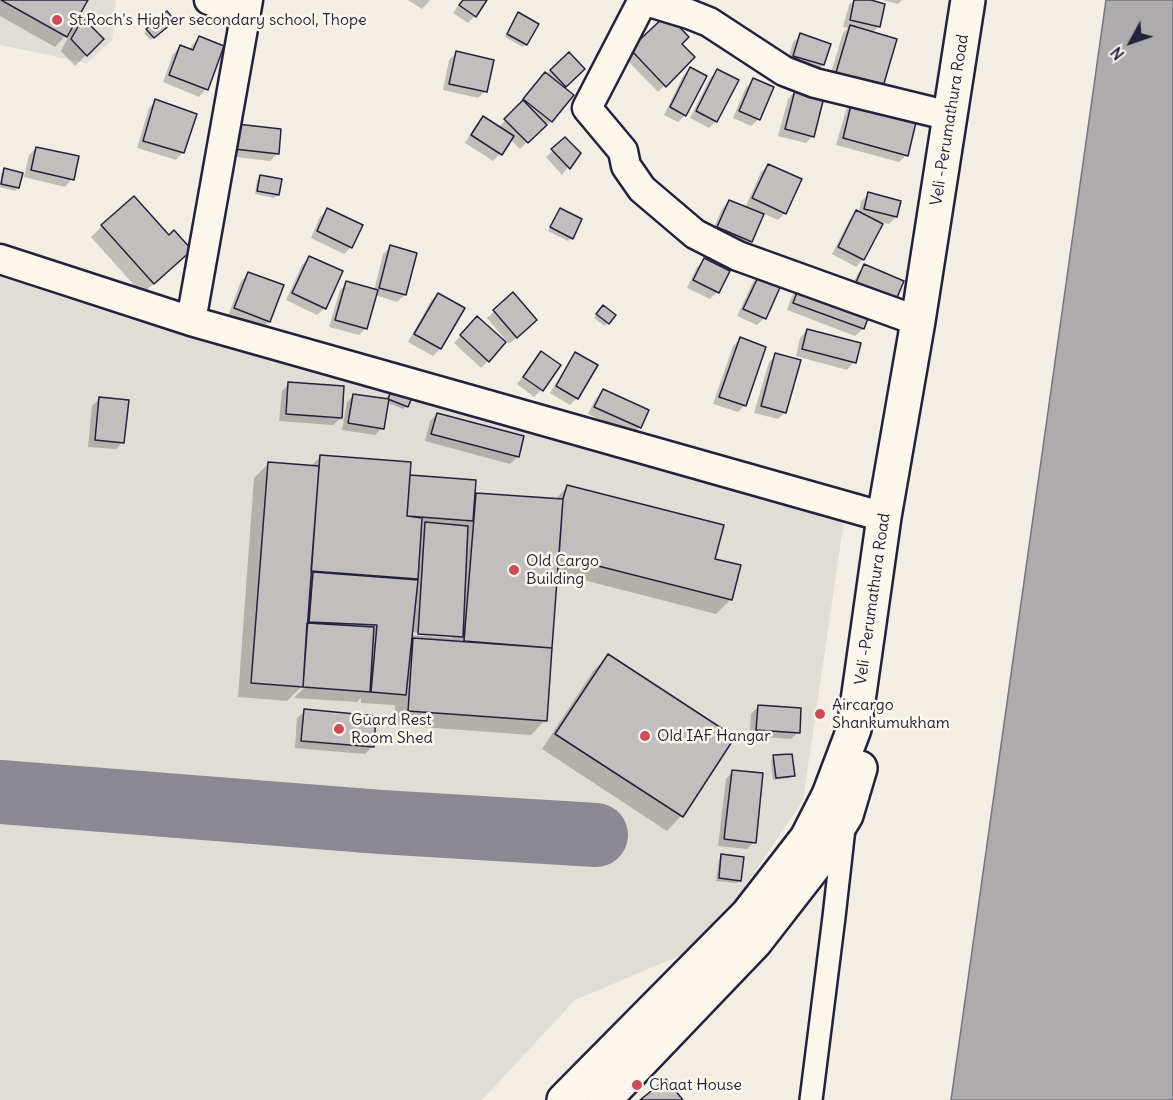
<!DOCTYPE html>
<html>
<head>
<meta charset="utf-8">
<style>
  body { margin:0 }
  #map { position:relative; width:1173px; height:1100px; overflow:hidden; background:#f2eee5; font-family:Delius,sans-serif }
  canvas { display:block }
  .north { position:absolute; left:1101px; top:12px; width:60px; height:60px; -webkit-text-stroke:4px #fbf7ec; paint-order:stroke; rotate:230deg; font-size:16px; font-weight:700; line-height:24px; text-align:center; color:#22223b }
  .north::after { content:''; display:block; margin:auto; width:21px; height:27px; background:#22223b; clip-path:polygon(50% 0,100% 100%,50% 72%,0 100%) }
</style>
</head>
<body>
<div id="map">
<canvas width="1173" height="1100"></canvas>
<div class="north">N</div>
</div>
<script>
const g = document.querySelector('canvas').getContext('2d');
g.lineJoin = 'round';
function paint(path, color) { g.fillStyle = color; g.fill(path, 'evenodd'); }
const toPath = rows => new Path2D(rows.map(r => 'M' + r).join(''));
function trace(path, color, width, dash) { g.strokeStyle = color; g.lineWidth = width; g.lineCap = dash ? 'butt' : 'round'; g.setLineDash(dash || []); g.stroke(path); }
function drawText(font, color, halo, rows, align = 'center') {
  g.font = font + ' Delius,sans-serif'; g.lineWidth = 5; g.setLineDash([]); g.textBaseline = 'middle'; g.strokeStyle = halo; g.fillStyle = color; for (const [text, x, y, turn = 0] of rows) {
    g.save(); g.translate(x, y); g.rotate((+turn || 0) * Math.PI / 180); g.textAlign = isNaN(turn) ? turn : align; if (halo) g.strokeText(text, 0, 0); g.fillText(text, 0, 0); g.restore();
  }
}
const built = toPath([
  [0,0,116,0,112,40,87,63,0,45],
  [0,272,846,507,803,800,741,893,710,934,686,953,575,1000,482,1100,0,1100]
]);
const water = toPath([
  [1106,0,1173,0,1173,1100,951,1100,1106,0]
]);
const shadow = toPath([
  [0,0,86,0,65,36,55,47,0,16],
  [408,0,430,0,422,9],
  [462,0,486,0,475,16,468,23,453,13],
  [854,0,864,0,883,5,878,27,828,83,843,33,848,28,843,27,849,5],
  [883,0,902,0,898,4],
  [167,13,173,20,150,40,144,33],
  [518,14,526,44,523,47,505,37,515,17],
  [667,16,680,44,693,57,658,92,624,57],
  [83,20,102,39,75,66,61,51,72,30],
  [801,35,823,65,815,72,787,63,793,42],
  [199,38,222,47,206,89,199,97,163,82,173,54,180,47,190,51,192,45],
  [456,53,486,91,478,98,443,90,449,60],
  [569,54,583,69,563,88,551,121,544,128,542,127,520,149,510,139,500,154,493,161,465,143,476,125,483,118,498,128,518,107,538,81],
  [690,69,685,115,678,122,664,115,683,76],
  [718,71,716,121,709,128,690,118,710,78],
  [753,80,759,119,751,126,733,118,746,87],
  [795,91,813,136,806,143,778,136,788,99],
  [156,101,183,152,176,160,137,148,149,108],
  [853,103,906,155,899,162,836,145,846,110],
  [231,133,277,154,270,161,228,156],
  [565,139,579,153,562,175,546,157],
  [36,148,72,179,65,187,24,177,29,155],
  [768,165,785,213,778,220,762,213,751,241,744,248,711,234,722,209,729,201,745,208,761,172],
  [5,170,18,188,15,191,0,187,1,173],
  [261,177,278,195,274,198,255,194,257,180],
  [869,194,896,217,889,224,876,221,863,259,856,267,832,254,850,219,857,212,859,213,861,201],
  [327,210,351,247,344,254,311,238,320,217],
  [560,210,572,238,568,241,548,231,557,213],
  [102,226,179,261,142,294,91,237],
  [391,247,405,295,397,302,375,295,366,328,359,335,329,327,340,290,347,283,374,291,383,254],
  [309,258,325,308,317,315,286,300,302,265],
  [704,260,717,292,710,299,687,288,697,267],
  [865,265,885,311,848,294,858,273],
  [248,274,269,321,262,328,228,316,241,281],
  [760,275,764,318,757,325,737,316,753,282],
  [799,288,868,314,863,329,855,336,787,310,792,296],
  [438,294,463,309,440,349,433,356,408,342,431,301],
  [513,294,528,327,509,344,487,318],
  [600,310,614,315,605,326,594,318],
  [470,325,488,361,481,368,454,343],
  [807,330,854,362,847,370,796,356,800,338],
  [740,339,745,405,738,412,713,404,733,346],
  [542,353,541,390,534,397,517,384,535,360],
  [576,354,577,398,570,405,550,393,569,361],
  [776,355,785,412,778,419,754,413,769,362],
  [289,384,341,418,333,425,279,421,282,391],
  [390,391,407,406,403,409,386,402,382,428,375,435,342,430,347,402,354,395,386,400],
  [603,391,640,427,633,434,588,414,596,398],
  [99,399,123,442,116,449,88,447,92,406],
  [437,414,522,438,517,457,510,464,425,441,430,421],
  [321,456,408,479,473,497,476,494,555,500,567,487,713,560,731,599,716,614,556,573,545,720,531,735,394,725,395,705,361,703,361,698,357,702,294,698,306,686,302,686,287,701,238,697,254,478,268,464,310,467],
  [411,632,452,635,452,638,410,635],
  [608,656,733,738,681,816,667,831,542,749,594,670],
  [758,707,798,732,791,739,750,736,751,714],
  [305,711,372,747,365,754,295,748,297,718],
  [774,757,793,775,790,778,773,780,771,760],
  [733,771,754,842,747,849,718,846,726,779],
  [722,856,740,880,737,883,716,881,719,859]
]);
const taxiway = toPath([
  [0,792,381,822,596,835]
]);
const building = toPath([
  [1,0,88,0,67,37,1,0],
  [463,0,487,0,476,17,459,5,463,0],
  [854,0,871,0,885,4,880,27,850,20,854,0],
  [167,11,175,21,154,38,146,29,167,11],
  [518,12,539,24,527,45,507,34,518,12],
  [667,14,689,37,682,44,695,57,666,87,630,49,667,14],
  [83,18,104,39,87,56,71,39,83,18],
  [850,25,897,39,882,90,835,76,850,25],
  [800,33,831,44,824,65,793,56,800,33],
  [199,36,224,46,208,90,169,75,180,45,193,50,199,36],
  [456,51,494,60,487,92,449,84,456,51],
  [569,52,585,69,566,87,550,70,569,52],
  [690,67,707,76,686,116,670,107,690,67],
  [717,69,739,80,717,122,696,111,717,69],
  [545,72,574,95,552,122,523,99,545,72],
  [753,78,774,87,760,120,739,111,753,78],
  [795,90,824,97,814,137,785,129,795,90],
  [155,99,197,114,184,153,143,141,155,99],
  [523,100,547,125,528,143,504,119,523,100],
  [852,101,917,118,908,156,843,138,852,101],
  [483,116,514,136,502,155,471,135,483,116],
  [237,124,281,129,279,154,234,149,237,124],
  [565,137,581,153,570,169,551,149,565,137],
  [36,147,79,156,74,180,31,170,36,147],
  [768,164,802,179,786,214,752,198,768,164],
  [4,168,23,173,19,188,1,184,4,168],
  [260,175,282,179,279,195,257,191,260,175],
  [868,192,901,201,897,217,864,209,868,192],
  [134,196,169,235,174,230,192,250,154,284,101,225,134,196],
  [729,200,764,214,752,242,717,227,729,200],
  [327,208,363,225,352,248,317,231,327,208],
  [560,208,582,219,573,239,550,227,560,208],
  [856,210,883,224,864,260,838,247,856,210],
  [390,245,417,253,406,295,379,288,390,245],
  [309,256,343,271,326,309,292,293,309,256],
  [704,258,730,271,719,293,693,280,704,258],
  [864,264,904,281,894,305,854,287,864,264],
  [248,272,284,285,270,322,234,308,248,272],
  [760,273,782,283,766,319,743,309,760,273],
  [346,281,378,290,367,329,335,320,346,281],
  [799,287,870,313,864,329,793,303,799,287],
  [513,292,537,320,517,338,493,310,513,292],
  [438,293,465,308,441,349,414,334,438,293],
  [603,305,616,315,609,324,596,314,603,305],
  [477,316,506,342,489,362,460,335,477,316],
  [807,329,861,343,856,363,802,349,807,329],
  [740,337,766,347,746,406,719,397,740,337],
  [541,351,561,365,543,391,523,377,541,351],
  [575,352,598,365,578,399,556,386,575,352],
  [775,353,801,360,786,413,761,406,775,353],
  [288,382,344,386,342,418,286,414,288,382],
  [393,386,413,395,408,407,388,399,393,386],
  [603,389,649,410,641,428,594,407,603,389],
  [353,394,389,399,384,429,348,423,353,394],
  [99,397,129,400,124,443,95,440,99,397],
  [437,413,524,436,519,457,431,434,437,413],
  [320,455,411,462,407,516,422,518,418,579,311,571,320,455],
  [268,462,319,466,303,687,251,683,268,462],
  [410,475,476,480,473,521,407,516,410,475],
  [567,485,724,525,715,559,741,565,732,600,559,556,563,499,567,485],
  [476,493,563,499,552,648,464,641,476,493],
  [425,522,468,526,463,637,418,634,425,522],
  [313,572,418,580,406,695,371,692,377,625,309,622,313,572],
  [307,623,374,627,370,692,303,687,307,623],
  [413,638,552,648,547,721,408,711,413,638],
  [608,654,735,737,683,817,555,734,608,654],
  [758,705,801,708,800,733,756,730,758,705],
  [304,709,376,716,374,747,301,741,304,709],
  [792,754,795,776,776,778,773,755,792,754],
  [732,770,763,773,756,843,724,839,732,770],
  [721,854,744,857,741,881,719,878,721,854],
  [666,1079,683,1100,640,1100,666,1079]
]);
const pedestrian = toPath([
  [811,1100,834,917,844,828]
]);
const minor = toPath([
  [209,0,246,13],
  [0,259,191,321,884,517],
  [191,321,248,0],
  [918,321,738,256,695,234,642,189,626,166,623,151,587,108,643,0,689,14,709,22,784,71,815,83,950,116]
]);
const secondary = toPath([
  [564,1100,748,914,807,838,829,795,854,729,884,517,918,321,968,0],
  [604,1100,755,942,818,861,846,815,860,768]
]);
const markers = [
  [57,20,6,"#d1495b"],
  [514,570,6,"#d1495b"],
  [820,714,6,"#d1495b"],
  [339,729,6,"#d1495b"],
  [645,736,6,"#d1495b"],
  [637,1085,6,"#d1495b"]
];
const poiNames = [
  ["St.Roch's Higher secondary school, Thope",69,20],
  ["Old Cargo",526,561],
  ["Building",526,579],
  ["Aircargo",832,705],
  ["Shankumukham",832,723],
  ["Guard Rest",351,720],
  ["Room Shed",351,738],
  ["Old IAF Hangar",657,736],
  ["Chaat House",649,1085]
];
const streetNames = [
  ["Veli -Perumathura Road",950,120,-81],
  ["Veli -Perumathura Road",873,599,-82]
];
paint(built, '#e0dcd6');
paint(water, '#aeabad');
trace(water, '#76747f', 1.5);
paint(shadow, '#0003');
trace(taxiway, '#8a8890', 64);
paint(building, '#c2bebe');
trace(building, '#22223b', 1.5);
trace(pedestrian, '#22223b', 26);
trace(minor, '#22223b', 33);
trace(secondary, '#22223b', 38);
trace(pedestrian, '#fbf7ec', 21);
trace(minor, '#fbf7ec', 28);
trace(secondary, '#fbf7ec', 33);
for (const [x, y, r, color] of markers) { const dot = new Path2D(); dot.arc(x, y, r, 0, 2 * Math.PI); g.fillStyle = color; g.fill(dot); trace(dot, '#fbf7ec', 2); }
drawText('16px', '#22223b', '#fbf7ec', poiNames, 'left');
drawText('16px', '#22223b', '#fbf7ec', streetNames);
</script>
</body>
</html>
